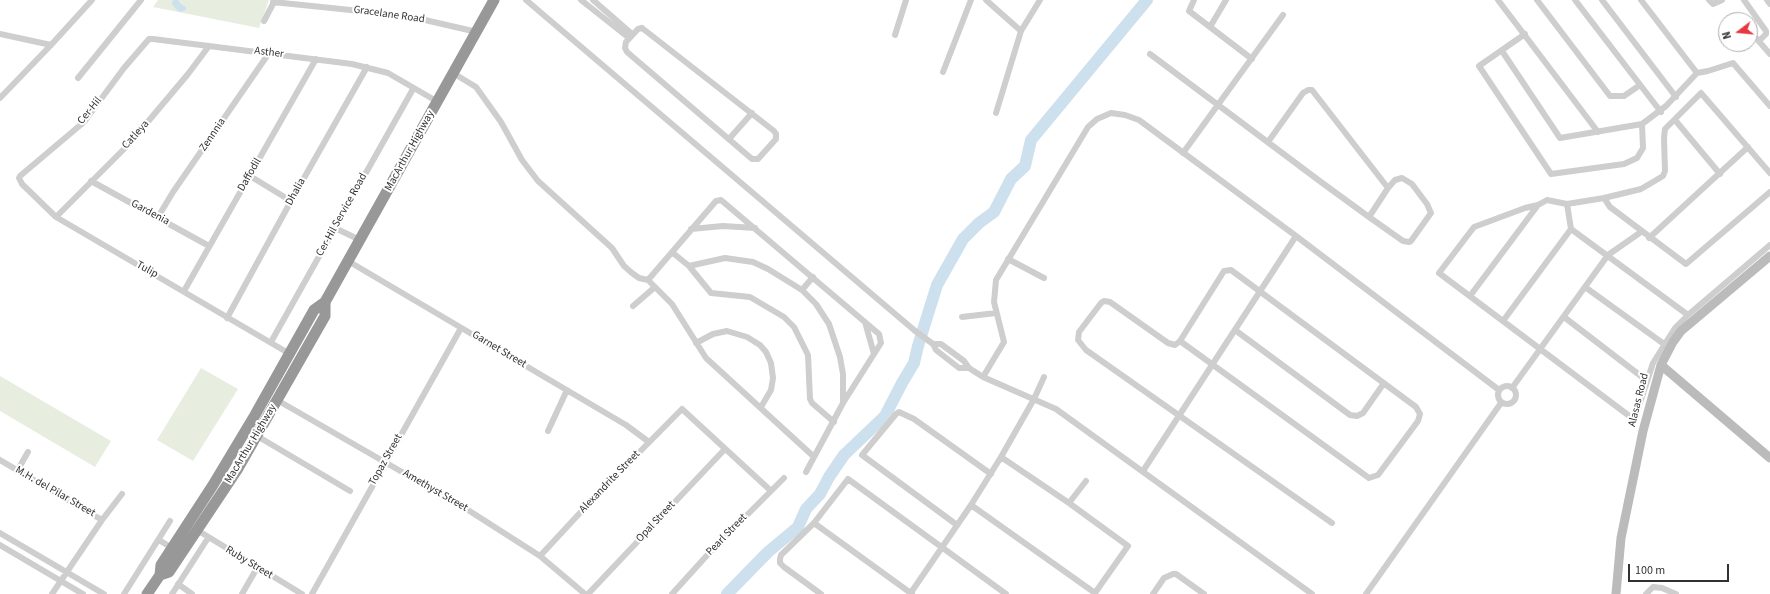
<!DOCTYPE html>
<html>
<head>
<meta charset="utf-8">
<style>
  body { margin:0 }
  #map { position:relative; width:1770px; height:594px; overflow:hidden; background:#fff; font-family:"Source Sans 3",sans-serif }
  canvas { display:block }
  .north { position:absolute; left:1718px; top:12px; width:40px; height:40px; box-sizing:border-box; background:#fff; border:1px solid #adadad; border-radius:50%; rotate:254deg; font-size:11px; font-weight:700; line-height:16px; text-align:center; color:#313131 }
  .north::after { content:''; display:block; margin:auto; width:14px; height:18px; background:#e43843; clip-path:polygon(50% 0,100% 100%,50% 72%,0 100%) }
  .scale { position:absolute; left:1628px; top:564px; width:101px; height:18px; box-sizing:border-box; border:2px solid #313131; border-top:0; padding-left:5px; font-size:12px; line-height:14px; white-space:nowrap; color:#313131; -webkit-text-stroke:3px #fff; paint-order:stroke }
</style>
</head>
<body>
<div id="map">
<canvas width="1770" height="594"></canvas>
<div class="north">N</div>
<div class="scale">100 m</div>
</div>
<script>
const g = document.querySelector('canvas').getContext('2d');
g.lineJoin = 'round';
function paint(path, color) { g.fillStyle = color; g.fill(path, 'evenodd'); }
const toPath = rows => new Path2D(rows.map(r => 'M' + r).join(''));
function trace(path, color, width, dash) { g.strokeStyle = color; g.lineWidth = width; g.lineCap = dash ? 'butt' : 'round'; g.setLineDash(dash || []); g.stroke(path); }
function drawText(font, color, halo, rows, align = 'center') {
  g.font = font + ' "Source Sans 3",sans-serif'; g.lineWidth = 4; g.setLineDash([]); g.textBaseline = 'middle'; g.strokeStyle = halo; g.fillStyle = color; for (const [text, x, y, turn = 0] of rows) {
    g.save(); g.translate(x, y); g.rotate((+turn || 0) * Math.PI / 180); g.textAlign = isNaN(turn) ? turn : align; if (halo) g.strokeText(text, 0, 0); g.fillText(text, 0, 0); g.restore();
  }
}
const green = toPath([
  [158,0,269,0,259,28,153,7],
  [201,368,238,389,193,461,157,440],
  [0,376,111,441,95,467,0,411]
]);
const water = toPath([
  [173,0,178,0,181,4,186,7,186,10,180,12,176,9,172,4]
]);
const river = toPath([
  [727,594,768,552,798,527,806,509,820,494,829,477,844,455,885,416,902,383,914,363,918,346,937,285,963,239,979,223,994,212,1011,179,1025,166,1031,140,1147,0]
]);
const street = toPath([
  [526,0,914,330,933,344,936,350,959,368,969,368],
  [581,0,629,38],
  [593,0,632,34],
  [986,0,1021,31],
  [1194,0,1189,11,1252,59],
  [1498,0,1598,132],
  [1537,0,1610,96,1624,96,1640,85],
  [1575,0,1661,112],
  [1602,0,1676,97],
  [1641,0,1697,73,1708,71,1733,63,1770,106],
  [1709,0,1713,4,1722,0],
  [1744,0,1766,31,1766,34,1759,41],
  [1767,0,1770,4],
  [273,2,370,12,425,20,477,32],
  [264,21,275,0],
  [1210,27,1226,0],
  [642,28,774,131,776,134,776,139,758,159,752,159,627,52,625,48,626,42,638,29,642,28],
  [1750,31,1770,54],
  [0,34,51,45],
  [1525,34,1479,66,1551,174,1624,164,1637,158,1643,148,1642,124],
  [895,35,906,0],
  [1502,51,1560,138,1642,124,1666,106,1697,73],
  [1150,54,1321,182,1369,217,1403,241,1409,242,1411,241,1431,213,1427,204,1412,184,1402,178,1395,180,1388,188,1369,217],
  [943,72,971,0],
  [453,73,476,87,501,122,522,160,538,181,612,248,624,266,632,273,639,278,648,280,672,304,706,358,813,456],
  [78,78,141,0],
  [0,98,51,45,92,0],
  [996,113,1021,31,1040,0],
  [1675,120,1720,174],
  [729,139,752,113],
  [1268,142,1303,93,1308,90,1312,90,1388,188],
  [1183,153,1283,15],
  [1770,173,1701,93,1665,129,1664,138,1665,171,1663,176,1658,179,1641,189,1604,198,1567,204,1547,200,1538,205,1525,208,1474,227,1439,273,1632,418,1635,418,1653,363,1675,328,1688,315,1770,245],
  [250,176,291,201],
  [91,181,209,246],
  [1604,198,1610,207,1686,264,1770,192],
  [56,217,130,143,188,74,209,46],
  [158,217,173,192,269,53],
  [335,228,360,240],
  [691,229,723,226,755,228],
  [1571,229,1688,315],
  [1649,238,1748,147],
  [673,253,689,266,711,293,750,297,784,317,794,327,808,355,810,399,812,403,834,422],
  [1008,259,1044,278],
  [348,261,626,425,649,442],
  [689,266,725,258,753,262,768,269,802,290,816,304,829,324,840,357,843,374,843,403],
  [648,280,716,201,721,200,879,334,881,343,843,403,806,472],
  [1585,287,1664,344],
  [802,290,813,277],
  [184,291,316,59],
  [1470,296,1538,205],
  [633,306,655,287],
  [962,317,996,313],
  [1564,317,1646,380],
  [227,318,291,201,367,67],
  [1503,321,1571,229,1567,204],
  [865,322,874,354],
  [1235,330,1350,415,1357,416,1363,413,1384,383],
  [1180,341,1369,478,1378,475,1418,421,1420,414,1416,407,1231,270,1224,271,1180,341,1175,345,1168,343,1110,302,1104,301,1101,303,1079,332,1078,340,1086,350,1332,523],
  [271,342,413,89],
  [696,343,713,334,727,331,747,337,760,345,766,352,771,363,773,378,771,390,761,407],
  [933,344,941,344,964,361,969,368,983,377,1056,409,1312,594],
  [290,354,56,217,22,184,19,178,20,176,84,122,124,68,149,39,153,39,352,64,388,73,438,102],
  [983,377,1004,342,994,302,996,280,1088,127,1097,119,1111,113,1125,115,1139,120,1296,236,1499,390],
  '1498 395a9 9 0 1 1 18 0a9 9 0 1 1-18 0Z',
  [1512,388,1608,255,1641,232],
  [277,400,468,510,540,556,585,594],
  [548,431,567,390],
  [257,436,350,491],
  [0,460,102,520],
  [17,471,28,452],
  [1143,471,1296,236],
  [1069,503,1086,481],
  [971,505,1095,593,1128,546,1069,503,1001,457],
  [814,523,912,594],
  [957,525,862,455,896,414,899,412,914,419,991,474],
  [197,530,302,594],
  [0,533,104,594],
  [159,540,172,548],
  [0,545,83,594],
  [540,556,591,501,682,409,770,490],
  [178,584,192,594],
  [52,594,102,520,122,494],
  [124,594,170,521],
  [172,594,208,538],
  [242,594,257,568],
  [312,594,461,328],
  [588,594,724,450],
  [672,594,710,552,784,478],
  [821,594,784,567,780,563,780,559,781,555,814,523,848,479,1006,594],
  [910,594,971,505,1001,457,1034,399,1044,377],
  [1153,594,1164,578,1173,574,1176,574,1204,594],
  [1366,594,1501,403],
  [1646,594,1653,587,1662,588,1676,594]
]);
const secondary = toPath([
  [1661,365,1770,458],
  [1616,594,1621,538,1643,431,1661,365,1673,342,1681,331,1770,256]
]);
const highway = toPath([
  [160,575,161,565,213,485,255,415,314,310,325,302,494,0],
  [147,594,160,575,169,572,237,470,325,316,325,302]
]);
const streetNames = [
  ["Gracelane Road",389,15,8],
  ["Asther",269,53,7],
  ["Cer-Hil",90,111,-51],
  ["Catleya",136,135,-48],
  ["Zennnia",213,135,-56],
  ["MacArthur Highway",410,151,-61],
  ["Daffodil",250,175,-60],
  ["Dhalia",296,192,-61],
  ["Gardenia",150,213,28],
  ["Cer-Hil Service Road",342,215,-61],
  ["Tulip",147,270,29],
  ["Garnet Street",499,350,31],
  ["Alasas Road",1639,400,-76],
  ["MacArthur Highway",251,444,-59],
  ["Topaz Street",386,460,-61],
  ["Alexandrite Street",610,482,-46],
  ["Amethyst Street",435,491,30],
  ["M.H. del Pilar Street",55,492,30],
  ["Opal Street",656,522,-47],
  ["Pearl Street",727,535,-46],
  ["Ruby Street",249,563,31]
];
paint(green, '#e7eee0');
paint(water, '#cde0ed');
trace(river, '#cde0ed', 12);
trace(street, '#cecece', 6);
trace(secondary, '#bbb', 9);
trace(highway, '#989898', 11);
drawText('11px', '#313131', '#fff', streetNames);
</script>
</body>
</html>
